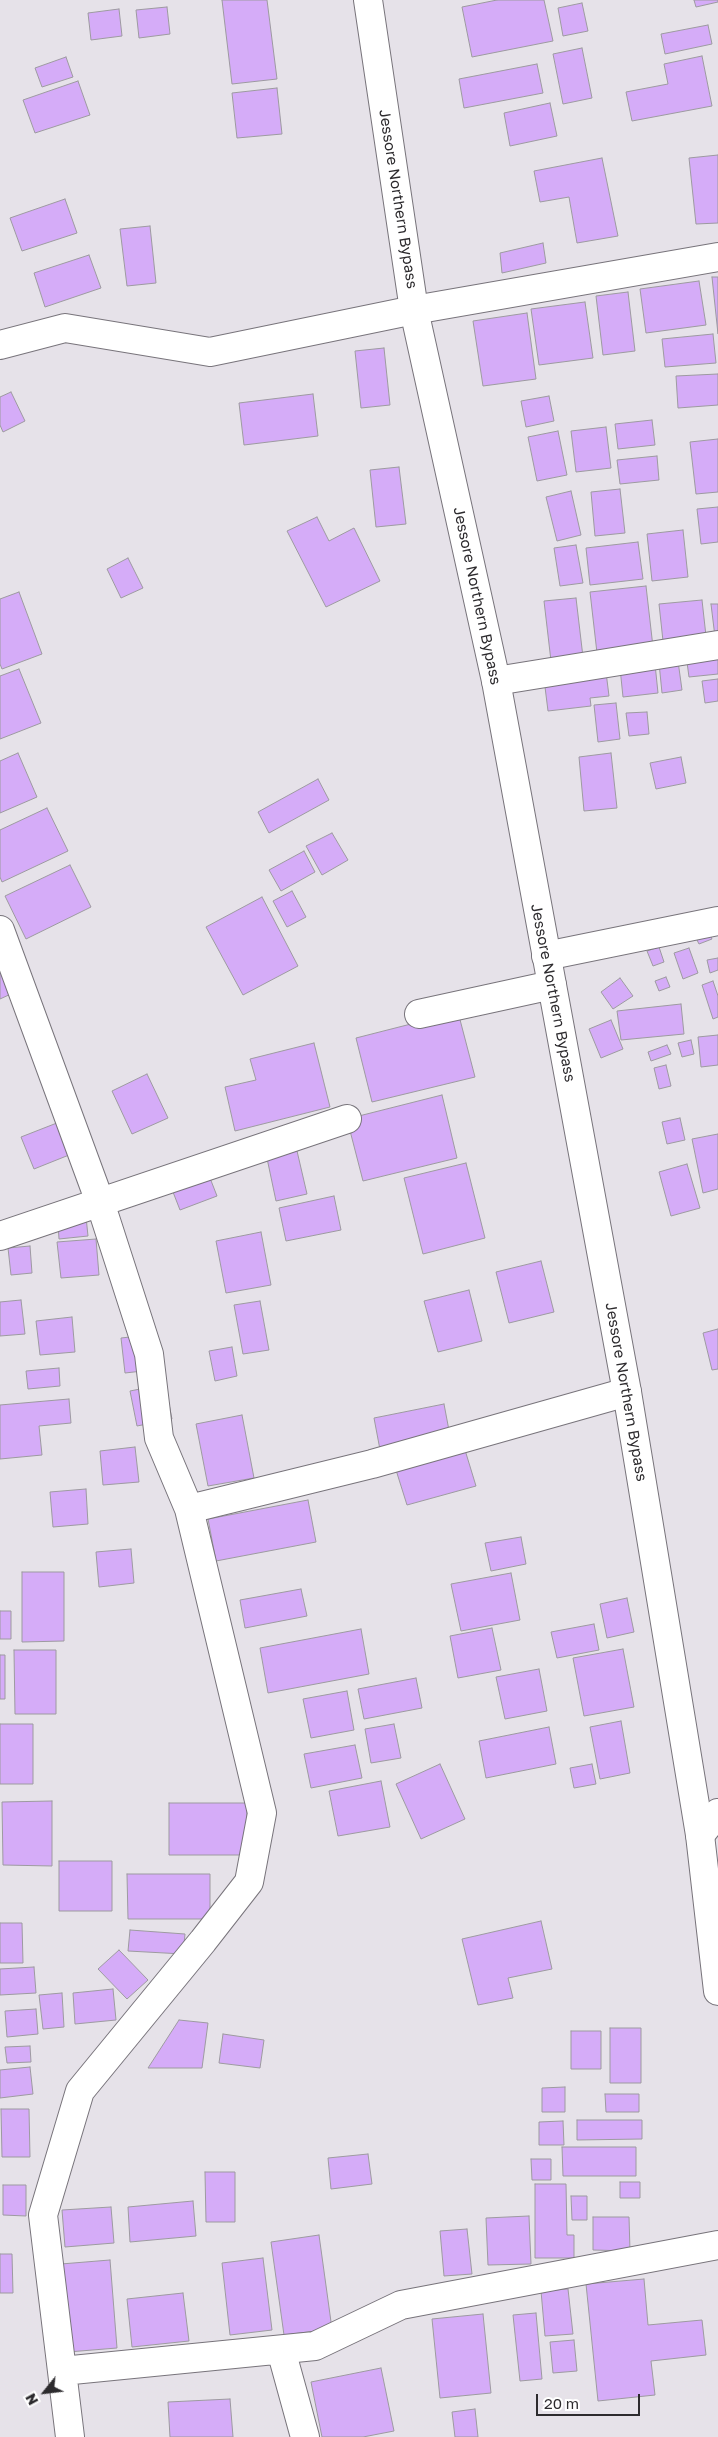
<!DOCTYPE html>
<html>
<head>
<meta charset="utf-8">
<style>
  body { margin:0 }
  #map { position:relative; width:718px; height:2437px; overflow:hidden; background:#e6e2e9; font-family:"Golos Text",sans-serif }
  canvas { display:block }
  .north { position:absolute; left:20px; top:2367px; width:50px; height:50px; -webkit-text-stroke:4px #fff; paint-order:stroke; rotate:241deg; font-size:14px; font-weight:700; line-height:20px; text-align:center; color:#2d2b2e }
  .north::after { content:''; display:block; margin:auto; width:18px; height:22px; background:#2d2b2e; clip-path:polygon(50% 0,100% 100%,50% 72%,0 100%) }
  .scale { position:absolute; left:536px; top:2394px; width:104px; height:22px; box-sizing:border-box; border:2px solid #2d2b2e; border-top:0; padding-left:6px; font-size:15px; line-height:18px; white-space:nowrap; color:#2d2b2e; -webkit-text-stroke:4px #fff; paint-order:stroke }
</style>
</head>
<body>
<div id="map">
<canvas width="718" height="2437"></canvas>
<div class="north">N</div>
<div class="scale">20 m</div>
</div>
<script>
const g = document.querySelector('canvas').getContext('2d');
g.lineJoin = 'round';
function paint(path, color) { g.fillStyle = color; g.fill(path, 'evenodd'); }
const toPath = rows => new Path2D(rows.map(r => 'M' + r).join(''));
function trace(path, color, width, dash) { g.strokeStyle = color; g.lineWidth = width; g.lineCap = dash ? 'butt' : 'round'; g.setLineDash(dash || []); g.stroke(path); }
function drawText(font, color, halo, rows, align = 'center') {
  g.font = font + ' "Golos Text",sans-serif'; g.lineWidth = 5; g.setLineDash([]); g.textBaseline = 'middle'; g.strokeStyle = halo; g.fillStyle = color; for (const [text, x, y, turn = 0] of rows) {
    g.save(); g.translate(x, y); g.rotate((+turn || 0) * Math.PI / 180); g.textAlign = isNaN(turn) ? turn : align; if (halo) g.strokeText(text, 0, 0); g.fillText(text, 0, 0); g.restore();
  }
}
const building = toPath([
  [222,0,267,0,277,79,232,84,222,0],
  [497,0,544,0,553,41,472,57,462,7,497,0],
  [694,0,718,0,718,2,696,7,694,0],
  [582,3,588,31,563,36,558,8,582,3],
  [167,7,170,34,139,38,136,10,167,7],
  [119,9,122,36,91,40,88,13,119,9],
  [708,25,712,44,665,54,661,34,708,25],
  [582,48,592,98,563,104,553,54,582,48],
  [702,56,712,106,632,121,626,92,668,84,664,64,702,56],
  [66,57,73,77,42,87,35,68,66,57],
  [537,64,543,93,464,108,459,79,537,64],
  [78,81,90,115,35,133,23,100,78,81],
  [277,88,282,134,237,138,232,93,277,88],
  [550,103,557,136,510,146,504,113,550,103],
  [718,155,718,223,696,224,689,158,718,155],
  [602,158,618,236,577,243,569,197,540,202,534,171,602,158],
  [65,199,77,233,22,251,10,218,65,199],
  [150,226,156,283,127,286,120,229,150,226],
  [543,243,546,263,502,273,500,253,543,243],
  [89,255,101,288,45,307,34,273,89,255],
  [712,277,718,277,718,334,712,277],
  [699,281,706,325,646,333,640,289,699,281],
  [628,292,635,351,603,355,596,296,628,292],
  [585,302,593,358,539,365,531,309,585,302],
  [527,313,536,379,483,386,473,321,527,313],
  [713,334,716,363,665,367,662,339,713,334],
  [384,348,390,405,361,408,355,351,384,348],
  [718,374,718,405,678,408,676,376,718,374],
  [11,392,25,421,3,432,0,425,0,397,11,392],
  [313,394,318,436,244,445,239,403,313,394],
  [549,396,554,421,526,427,521,401,549,396],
  [652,420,655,445,618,449,615,424,652,420],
  [606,427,611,468,576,472,571,431,606,427],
  [558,431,567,475,537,481,528,437,558,431],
  [718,439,718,492,696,494,690,442,718,439],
  [657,456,659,480,620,484,617,460,657,456],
  [399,467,406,524,376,527,370,470,399,467],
  [620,489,625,533,595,536,591,492,620,489],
  [571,491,581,535,557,541,546,497,571,491],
  [718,507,718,542,701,544,697,509,718,507],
  [317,517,329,541,354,528,380,581,326,607,287,531,317,517],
  [683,530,688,577,652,581,647,534,683,530],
  [638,542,643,579,590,585,586,548,638,542],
  [576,545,583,583,560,586,554,548,576,545],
  [128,558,143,588,121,598,107,569,128,558],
  [646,586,653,647,597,653,590,592,646,586],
  [19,592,42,654,2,669,0,664,0,599,19,592],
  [576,598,583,657,551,661,544,601,576,598],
  [702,600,706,636,663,641,659,604,702,600],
  [711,604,718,604,718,637,715,637,711,604],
  [718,652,718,674,689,677,686,655,718,652],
  [678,661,682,690,662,693,659,663,678,661],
  [655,664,658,693,623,697,620,668,655,664],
  [19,669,41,723,0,739,0,676,19,669],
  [606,672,609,696,590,698,591,706,548,711,544,679,606,672],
  [718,679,718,701,705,703,702,681,718,679],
  [616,703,620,739,598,742,594,705,616,703],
  [647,712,649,734,629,736,626,713,647,712],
  [18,753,37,797,0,813,0,761,18,753],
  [611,753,617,808,584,811,579,757,611,753],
  [681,757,686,783,656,789,650,763,681,757],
  [318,779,329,800,269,833,258,812,318,779],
  [47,808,68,851,2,882,0,877,0,830,47,808],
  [332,833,348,860,322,875,306,846,332,833],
  [304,851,315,872,281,891,269,870,304,851],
  [70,865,91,907,26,939,5,896,70,865],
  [292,891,306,917,287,927,273,901,292,891],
  [262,897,298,966,243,995,206,927,262,897],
  [707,928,712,939,699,944,694,934,707,928],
  [659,947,664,962,653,966,647,951,659,947],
  [689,948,698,973,683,979,674,953,689,948],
  [718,958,718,970,710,973,707,960,718,958],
  [0,966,13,993,0,999,0,966],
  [666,977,670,987,659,991,655,981,666,977],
  [620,978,633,996,613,1009,601,992,620,978],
  [713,981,718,996,718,1017,713,1019,702,985,713,981],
  [681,1004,684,1034,621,1040,617,1011,681,1004],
  [458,1012,475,1077,372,1102,356,1038,458,1012],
  [611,1020,623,1049,601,1058,589,1029,611,1020],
  [718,1035,718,1065,701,1067,698,1037,718,1035],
  [691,1040,694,1054,682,1057,678,1043,691,1040],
  [314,1043,330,1107,235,1131,225,1087,256,1080,250,1059,314,1043],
  [667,1045,671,1054,651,1061,648,1052,667,1045],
  [666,1065,671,1086,659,1089,654,1068,666,1065],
  [147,1074,168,1118,132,1134,112,1091,147,1074],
  [442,1095,457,1158,363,1181,347,1119,442,1095],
  [680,1118,685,1140,667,1144,662,1122,680,1118],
  [62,1121,74,1153,34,1169,21,1137,62,1121],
  [718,1134,718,1189,703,1193,692,1139,718,1134],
  [294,1138,307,1194,276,1201,264,1144,294,1138],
  [203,1160,217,1196,180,1210,166,1174,203,1160],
  [466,1163,485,1238,423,1254,404,1178,466,1163],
  [687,1164,700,1208,671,1216,659,1172,687,1164],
  [334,1196,341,1230,286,1241,279,1208,334,1196],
  [85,1207,88,1236,59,1239,57,1209,85,1207],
  [261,1232,271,1285,226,1293,216,1241,261,1232],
  [96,1239,99,1275,61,1278,57,1242,96,1239],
  [30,1246,32,1273,11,1275,8,1248,30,1246],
  [541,1261,554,1312,509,1323,496,1272,541,1261],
  [469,1290,482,1341,438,1352,424,1301,469,1290],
  [21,1300,25,1334,0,1336,0,1302,21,1300],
  [260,1301,269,1350,243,1354,234,1305,260,1301],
  [72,1317,75,1352,40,1355,36,1321,72,1317],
  [718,1329,718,1369,712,1370,703,1333,718,1329],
  [157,1334,160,1369,125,1373,121,1338,157,1334],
  [232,1347,237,1376,215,1381,209,1351,232,1347],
  [59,1368,60,1386,28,1389,26,1371,59,1368],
  [165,1384,172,1419,137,1426,130,1391,165,1384],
  [69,1399,71,1423,39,1426,42,1455,0,1459,0,1405,69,1399],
  [444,1404,451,1441,381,1455,374,1418,444,1404],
  [242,1415,254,1478,208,1486,196,1424,242,1415],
  [135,1447,139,1482,103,1485,100,1451,135,1447],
  [465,1450,476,1486,407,1505,396,1470,465,1450],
  [86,1489,88,1524,53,1527,50,1492,86,1489],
  [308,1500,316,1542,216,1561,208,1519,308,1500],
  [521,1537,526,1564,491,1571,485,1543,521,1537],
  [131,1549,134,1583,99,1587,96,1552,131,1549],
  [22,1572,64,1572,64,1641,22,1642,22,1572],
  [511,1573,520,1620,461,1631,451,1584,511,1573],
  [301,1589,307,1616,245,1628,240,1600,301,1589],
  [627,1598,634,1632,607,1638,600,1604,627,1598],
  [0,1611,11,1611,11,1639,0,1639,0,1611],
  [594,1624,599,1650,557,1658,551,1632,594,1624],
  [492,1628,501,1670,458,1678,450,1636,492,1628],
  [361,1629,369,1674,268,1693,260,1648,361,1629],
  [623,1649,634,1707,584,1716,573,1658,623,1649],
  [14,1650,56,1650,56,1714,15,1714,14,1650],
  [0,1655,5,1655,5,1699,0,1699,0,1655],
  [539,1669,547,1711,505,1719,496,1677,539,1669],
  [416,1678,422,1708,364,1719,358,1689,416,1678],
  [347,1691,354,1730,311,1738,303,1699,347,1691],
  [621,1721,630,1773,600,1779,590,1727,621,1721],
  [0,1724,33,1724,33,1784,0,1784,0,1724],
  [394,1724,401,1758,371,1763,365,1729,394,1724],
  [549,1727,556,1764,486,1778,479,1741,549,1727],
  [355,1745,362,1778,311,1788,304,1754,355,1745],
  [440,1764,465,1819,421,1839,396,1784,440,1764],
  [592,1764,596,1784,574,1788,570,1768,592,1764],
  [381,1781,390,1827,338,1836,329,1791,381,1781],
  [52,1801,52,1866,3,1865,2,1802,52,1801],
  [169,1803,247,1803,247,1855,169,1855,169,1803],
  [59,1861,112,1861,112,1911,59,1911,59,1861],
  [127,1874,210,1874,210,1919,128,1919,127,1874],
  [541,1921,552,1969,508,1978,513,1998,478,2005,462,1939,541,1921],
  [0,1923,22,1923,23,1963,0,1963,0,1923],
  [130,1930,185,1934,183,1954,128,1951,130,1930],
  [119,1950,148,1980,127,1999,98,1969,119,1950],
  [34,1967,36,1993,0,1995,0,1969,34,1967],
  [113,1989,116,2020,75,2024,73,1993,113,1989],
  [62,1993,64,2027,43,2029,39,1995,62,1993],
  [36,2009,38,2034,7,2037,5,2011,36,2009],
  [179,2020,208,2023,202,2068,148,2068,179,2020],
  [610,2028,641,2028,641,2083,610,2083,610,2028],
  [571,2031,601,2031,601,2069,571,2069,571,2031],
  [223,2034,264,2040,260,2068,219,2063,223,2034],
  [30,2046,31,2062,7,2063,5,2047,30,2046],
  [30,2067,33,2094,0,2098,0,2070,30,2067],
  [565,2087,565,2112,542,2112,542,2088,565,2087],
  [605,2094,639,2094,639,2112,606,2112,605,2094],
  [1,2109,29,2109,30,2157,2,2157,1,2109],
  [577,2120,642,2120,642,2139,577,2140,577,2120],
  [563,2121,564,2145,539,2145,539,2122,563,2121],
  [562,2147,636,2147,636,2176,563,2176,562,2147],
  [368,2154,372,2184,331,2189,328,2158,368,2154],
  [531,2159,551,2159,551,2180,532,2180,531,2159],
  [205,2172,235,2172,235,2222,206,2222,205,2172],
  [620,2182,640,2182,640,2198,620,2198,620,2182],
  [535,2184,566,2184,567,2235,574,2235,574,2258,535,2258,535,2184],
  [3,2185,26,2185,26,2216,3,2215,3,2185],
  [571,2196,587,2196,587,2220,572,2220,571,2196],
  [193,2201,196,2236,130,2242,128,2207,193,2201],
  [111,2207,114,2243,65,2247,62,2210,111,2207],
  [529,2216,531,2264,488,2265,486,2218,529,2216],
  [593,2217,629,2217,630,2251,593,2250,593,2217],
  [467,2229,472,2274,444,2276,440,2231,467,2229],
  [319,2235,332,2329,284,2335,271,2242,319,2235],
  [0,2254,12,2254,13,2293,0,2293,0,2254],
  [263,2258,272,2330,230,2335,222,2263,263,2258],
  [110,2260,117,2348,68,2352,61,2264,110,2260],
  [644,2279,648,2325,702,2320,706,2355,651,2361,655,2395,598,2401,586,2284,644,2279],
  [568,2289,573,2334,545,2336,541,2291,568,2289],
  [183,2293,189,2341,132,2347,127,2299,183,2293],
  [536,2313,542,2379,520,2381,513,2315,536,2313],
  [483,2314,491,2393,440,2398,432,2319,483,2314],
  [574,2340,577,2371,553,2373,550,2342,574,2340],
  [381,2368,394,2431,363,2437,322,2437,311,2382,381,2368],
  [230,2399,233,2437,170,2437,168,2402,230,2399],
  [475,2409,478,2437,455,2437,452,2412,475,2409]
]);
const street = toPath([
  [0,345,65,328,210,352,414,310,718,257],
  [496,681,718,645],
  [0,930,100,1202,149,1354,159,1438,189,1509,262,1813,249,1882,203,1941,80,2091,43,2215,70,2437],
  [546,956,718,921],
  [419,1014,552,985],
  [0,1236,347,1119],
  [189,1509,372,1464,627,1392],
  [700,1835,718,1813],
  [281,2350,305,2437],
  [62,2371,315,2346,401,2305,718,2245]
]);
const highway = toPath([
  [368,0,414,310,496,681,627,1392,700,1835,718,1991]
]);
const streetNames = [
  ["Jessore Northern Bypass",398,199,81],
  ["Jessore Northern Bypass",477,596,78],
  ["Jessore Northern Bypass",553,993,79],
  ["Jessore Northern Bypass",626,1392,80]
];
paint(building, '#d5acf8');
trace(building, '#9d9aa0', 1);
trace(street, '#78747b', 30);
trace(highway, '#78747b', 30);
trace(street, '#fff', 28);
trace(highway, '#fff', 28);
drawText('15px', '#2d2b2e', '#fff', streetNames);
</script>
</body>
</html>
